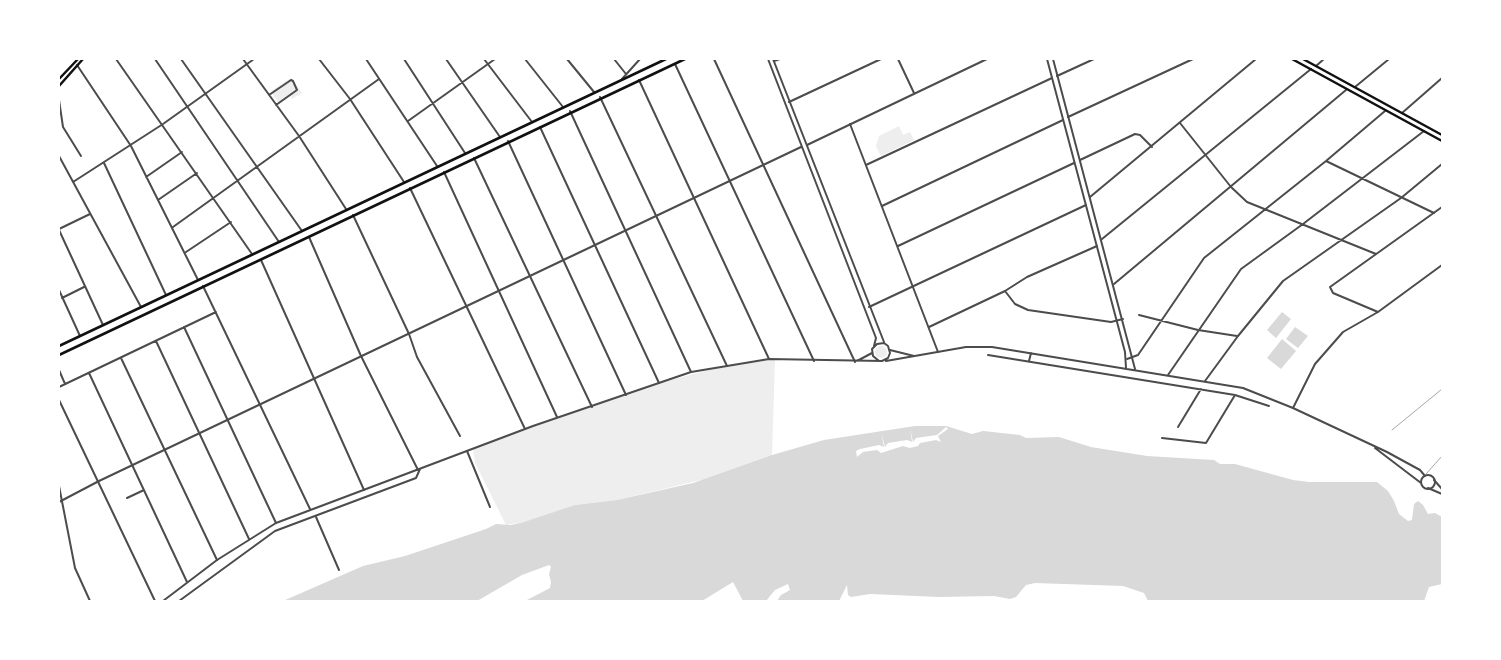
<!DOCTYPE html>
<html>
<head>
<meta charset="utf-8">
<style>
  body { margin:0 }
  #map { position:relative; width:1501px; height:660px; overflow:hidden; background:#fff; font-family:"PT Sans",sans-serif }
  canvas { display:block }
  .frame { position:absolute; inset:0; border:60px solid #fff; pointer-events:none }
</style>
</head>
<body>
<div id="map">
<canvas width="1501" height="660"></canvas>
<div class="frame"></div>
</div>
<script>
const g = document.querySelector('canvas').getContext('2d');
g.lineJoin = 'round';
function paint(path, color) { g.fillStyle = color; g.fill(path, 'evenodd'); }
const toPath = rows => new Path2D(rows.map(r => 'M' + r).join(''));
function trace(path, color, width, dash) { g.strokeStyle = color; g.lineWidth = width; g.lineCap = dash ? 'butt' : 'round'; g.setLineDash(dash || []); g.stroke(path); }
const green = toPath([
  [291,78,302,93,292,99,290,96,279,104,271,91],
  [899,126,903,135,910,132,914,140,881,156,876,146,879,136],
  '875 352a6 6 0 1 1 12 0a6 6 0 1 1-12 0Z',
  [775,359,772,455,705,479,617,500,575,505,534,520,506,525,475,463,473,449,533,426,659,383,720,367]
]);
const water = toPath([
  [1282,312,1291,319,1276,338,1267,330],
  [1295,327,1308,336,1298,348,1286,339],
  [1282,339,1296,351,1281,369,1267,358],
  [915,426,946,426,972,434,983,431,1020,435,1026,438,1059,437,1091,447,1147,456,1214,460,1220,464,1235,464,1293,480,1309,482,1377,482,1388,491,1394,501,1399,514,1408,521,1412,520,1414,504,1418,501,1423,505,1428,514,1435,513,1442,517,1442,584,1429,587,1424,601,1148,601,1144,593,1123,586,1035,583,1026,585,1016,597,1010,599,994,596,939,597,870,594,851,597,848,595,847,585,839,601,777,601,781,595,790,590,788,584,775,590,766,601,743,601,733,582,702,601,525,601,550,588,551,582,549,574,551,567,549,565,522,575,477,601,283,601,363,566,405,556,486,529,496,524,511,525,524,522,575,505,617,500,693,483,772,455,824,440]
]);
const pier = toPath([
  [946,427,948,429,938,436,941,442,936,440,920,443,918,446,910,448,903,446,881,453,877,450,863,452,857,457,856,451,860,449,879,445,884,447,881,432,885,447,888,443,907,440,912,442,910,428,913,442,916,438,937,435]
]);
const service = toPath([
  [1392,430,1442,389],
  [1426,474,1442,456]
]);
const minor = toPath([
  [116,59,252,254],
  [155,59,279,242],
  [181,59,302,231],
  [243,59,299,136,346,209],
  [319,59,350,99,404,182],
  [366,59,437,166],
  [404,59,465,153],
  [446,59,500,137],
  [484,59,532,122],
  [525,59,563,107],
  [567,59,594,92],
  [614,59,626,74],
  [714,59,855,362],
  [898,59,914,93],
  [774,61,780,59],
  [675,64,814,361],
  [77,65,131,146,198,280],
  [1316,66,1324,59],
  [1057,76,1094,59],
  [622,79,640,59],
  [639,80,769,359],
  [1355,87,1389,59],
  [269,95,291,80,293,81,297,90,276,105],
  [600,97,727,366],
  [59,100,63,127,81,156],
  [789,102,881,59],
  [570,111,691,372],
  [1402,113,1442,78],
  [1068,117,1193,59],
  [408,121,495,59],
  [1180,123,1231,187,1247,202,1376,254],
  [850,124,938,352],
  [540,127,659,383],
  [508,141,626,395],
  [59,156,141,307],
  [474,158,592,407],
  [1080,160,1135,134,1140,135,1152,147],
  [1326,161,1434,213],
  [104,163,166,295],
  [866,165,1052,78],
  [444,172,557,417],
  [146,177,182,152],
  [73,182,163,124,254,59],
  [410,188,525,429],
  [1090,197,1256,59],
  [158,200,197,173],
  [882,206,1063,120],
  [353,215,409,334,417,357,460,436],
  [173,227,379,79],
  [59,229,90,214],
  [59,230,103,325],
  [309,237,361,356,418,470],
  [1102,239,1311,69],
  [898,246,1074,163],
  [186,252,231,222],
  [261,260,364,490],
  [1114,284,1346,90],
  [203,286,310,509],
  [59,290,80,336],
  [1005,291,1015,304,1028,310,1111,322,1123,319],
  [62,298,84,287],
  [869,307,1086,205],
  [1378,312,1333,293,1330,287,1442,207],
  [1139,315,1198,330,1237,336],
  [184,327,276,523],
  [929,327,1005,291,1027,277,1097,246],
  [156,341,249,539],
  [988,355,1235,395,1269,406],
  [121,358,217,560],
  [1127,359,1138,355,1204,258,1326,161,1385,111],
  [59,370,65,384],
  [89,373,187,582],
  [1168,375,1241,269,1303,224,1424,131],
  [1205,381,1238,336,1283,281,1401,198,1442,164],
  [59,387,216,312],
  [59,400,155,601],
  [1293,408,1315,364,1343,332,1378,312,1442,265],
  [1178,427,1201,389],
  [1162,438,1206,443,1235,395],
  [467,451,490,507],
  [1434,480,1442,489],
  [59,486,75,568,90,601],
  [1428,488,1442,494],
  [127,498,144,490],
  [316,517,339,570]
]);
const tertiary = toPath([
  [768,59,876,338,874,346],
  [773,59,884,342],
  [1047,59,1125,352,1126,368],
  [1053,59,1135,369],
  [807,145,987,59],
  [890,350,914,356],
  [857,361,872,353],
  [886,361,966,347,992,347,1243,388,1293,408,1387,452,1420,470,1425,476],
  [1029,361,1031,353],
  [1375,448,1421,483],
  '1421 482a7 7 0 1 1 14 0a7 7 0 1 1-14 0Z',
  [59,502,99,481,801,147],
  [163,601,217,560,276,523,533,426,691,372,769,359,882,361,888,358,890,353,888,346,884,343,877,344,872,349,873,356,879,361],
  [179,601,275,531,416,478,420,469]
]);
const secondary = toPath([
  [59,79,78,59],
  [59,86,83,59]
]);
const primary = toPath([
  [1292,59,1442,141],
  [1303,59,1442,135],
  [59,346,666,59],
  [59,355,685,59]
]);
paint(green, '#eee');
paint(water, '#d9d9d9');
paint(pier, '#fff');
trace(service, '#4c4c4c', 0.5);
trace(minor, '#4c4c4c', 2);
trace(tertiary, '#4c4c4c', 2);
trace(secondary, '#111', 2.5);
trace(primary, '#111', 2.5);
</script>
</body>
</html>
